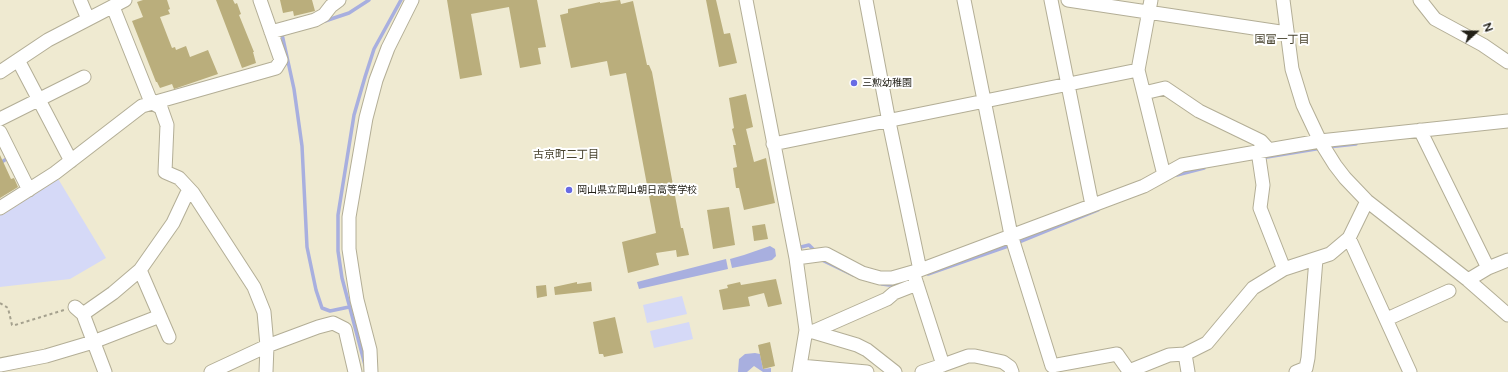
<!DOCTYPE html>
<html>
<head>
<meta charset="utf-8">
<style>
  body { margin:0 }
  #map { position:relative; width:1508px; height:372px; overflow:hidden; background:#efead1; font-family:"Varela Round",sans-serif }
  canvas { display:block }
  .north { position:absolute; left:1456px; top:12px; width:40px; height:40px; -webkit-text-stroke:3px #fff; paint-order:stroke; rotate:69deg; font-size:11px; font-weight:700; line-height:16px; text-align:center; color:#222017 }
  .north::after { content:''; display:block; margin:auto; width:14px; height:18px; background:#222017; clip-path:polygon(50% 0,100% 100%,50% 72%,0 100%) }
</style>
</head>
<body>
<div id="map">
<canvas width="1508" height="372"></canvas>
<div class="north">N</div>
</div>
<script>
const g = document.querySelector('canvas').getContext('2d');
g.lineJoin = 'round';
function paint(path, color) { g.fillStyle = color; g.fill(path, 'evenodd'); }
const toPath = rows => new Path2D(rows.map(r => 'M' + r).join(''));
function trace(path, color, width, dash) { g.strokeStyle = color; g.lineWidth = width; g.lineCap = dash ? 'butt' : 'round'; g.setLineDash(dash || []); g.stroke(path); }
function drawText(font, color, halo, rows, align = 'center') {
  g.font = font + ' "Varela Round","Noto Sans JP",sans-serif'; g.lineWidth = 4; g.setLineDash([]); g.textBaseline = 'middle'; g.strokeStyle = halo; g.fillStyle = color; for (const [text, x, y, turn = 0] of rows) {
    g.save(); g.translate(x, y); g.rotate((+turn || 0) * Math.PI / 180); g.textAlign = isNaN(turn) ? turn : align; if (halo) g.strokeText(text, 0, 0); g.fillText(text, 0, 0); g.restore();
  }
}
const green = toPath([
  [57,177,106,258,70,279,0,287,0,213],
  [682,296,687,314,647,323,643,305],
  [689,322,693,339,654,348,650,331]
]);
const water = toPath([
  [770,246,775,249,776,256,772,260,732,268,730,259,744,255],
  [726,259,728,269,639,289,637,282],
  [755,353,760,354,763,369,771,368,771,372,763,372,754,366,747,372,738,372,739,359,745,354]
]);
const stream = toPath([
  [325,21,349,13,369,0],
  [284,34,282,34,294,89,302,146,307,247,316,290,322,308,330,311,349,307],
  [1328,147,1356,144],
  [1261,158,1322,148],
  [0,163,8,158],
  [1177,175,1204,168],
  [1017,243,1098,210],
  [801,247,809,245,815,251],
  [820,257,824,261,853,275],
  [928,274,1011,245],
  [882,284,889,285,905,282],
  [365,365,342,278,338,251,338,215,354,115,365,77,374,49,401,0]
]);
const building = toPath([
  [143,0,167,0,170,9,168,10,170,14,160,17,172,48,175,47,176,50,186,46,190,57,208,50,218,74,174,89,172,84,160,88,157,82,156,82,132,21,143,17,137,2],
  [216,0,233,0,235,4,237,3,241,14,239,15,254,52,253,52,256,63,242,68],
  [280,0,312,0,315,11,294,16,293,11,283,13],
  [447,0,537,0,546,47,538,48,541,64,520,68,509,7,471,14,482,75,460,79],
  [620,0,621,4,633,1,647,65,649,65,652,72,681,228,683,228,689,255,677,257,676,250,656,253,659,265,628,273,622,242,656,233,626,73,610,76,607,61,571,68,560,15,568,13,568,9,600,2,600,3],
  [706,0,716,0,724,34,730,33,737,63,719,67],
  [746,94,753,127,746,129,754,162,766,158,775,203,744,210,739,188,736,188,733,168,737,167,733,145,736,145,732,129,734,128,729,98],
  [0,155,11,179,14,178,18,187,0,198],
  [729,207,735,245,713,249,707,210],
  [765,224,768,239,754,241,752,226],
  [776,279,782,304,768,307,764,293,748,297,750,306,723,310,719,290,728,288,727,285,740,282,741,285],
  [577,282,577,284,591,282,592,291,555,295,554,287],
  [546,285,547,296,537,298,536,286],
  [615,317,623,353,604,357,603,354,599,354,593,322],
  [770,342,775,366,763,369,758,345]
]);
const path = toPath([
  [0,303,8,308,12,325,15,325,64,310]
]);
const minor = toPath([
  [80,0,88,19],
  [746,0,796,258,806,330,799,372],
  [866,0,889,122,920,270],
  [964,0,1011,235,1052,366,1117,354,1129,371,1169,355,1185,354,1207,343,1253,288,1284,269,1330,254,1349,238,1367,201],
  [1051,0,1092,205],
  [1068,0,1287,33],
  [1151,0,1138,70,1164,175],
  [1283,0,1292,69,1303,105,1320,141,1335,165,1345,178,1367,201,1468,280,1508,315],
  [1420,0,1435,19,1483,45,1508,62],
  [113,7,151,102,161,108,167,125,165,172,179,178,193,193,254,287,264,312,267,346,266,372],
  [271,32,315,20,324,15,331,6,339,0],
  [18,60,71,161],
  [0,72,48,40,125,0],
  [1144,93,1165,88,1199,111,1261,141,1269,150],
  [0,119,84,77],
  [1420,130,1488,268],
  [0,132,29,190],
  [773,144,1138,70],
  [1258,151,1263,185,1260,208,1284,269],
  [0,208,55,173,142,106,276,68,281,60,260,0],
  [1349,238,1410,372],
  [796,258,826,254,862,273,880,278,892,278,920,270,1144,186,1182,165,1320,141,1508,121],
  [140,270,169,337],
  [913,272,943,365,922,372],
  [1468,280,1488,268,1508,260],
  [75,307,83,314,105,372],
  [83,314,113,293,140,270,173,223,189,189],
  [1387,319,1449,291],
  [810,331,857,345,867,350,895,372],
  [812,332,887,299,894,293,917,284],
  [1185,354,1188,372],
  [0,365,46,356,93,342,160,316],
  [943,365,968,356,975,356,1003,362,1010,367,1012,372],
  [800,366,867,372],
  [211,372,267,346,318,327,333,323,345,329,355,372],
  [371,372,370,350,357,300,353,275,349,249,349,217,366,118,376,80,388,48,412,0],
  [1296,372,1306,368,1308,358,1316,259]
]);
const markers = [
  [854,83,4,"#686be4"],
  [569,190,4,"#686be4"]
];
const poiNames = [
  ["三勲幼稚園",862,83],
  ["岡山県立岡山朝日高等学校",577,190]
];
const neighbourhoodNames = [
  ["国富一丁目",1282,40],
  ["古京町二丁目",566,155]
];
paint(green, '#d5d9f7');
paint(water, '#a8afdf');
trace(stream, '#a8afdf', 3.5);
paint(building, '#baae7c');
trace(minor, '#b3ae96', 15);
trace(path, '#a5a18e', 2, [3, 3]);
trace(minor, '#fff', 13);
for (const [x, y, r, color] of markers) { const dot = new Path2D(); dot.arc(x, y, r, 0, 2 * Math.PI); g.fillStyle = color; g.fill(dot); trace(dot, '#fff', 1.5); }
drawText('10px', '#222017', '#fff', poiNames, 'left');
drawText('11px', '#47422e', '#fff', neighbourhoodNames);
</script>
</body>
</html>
